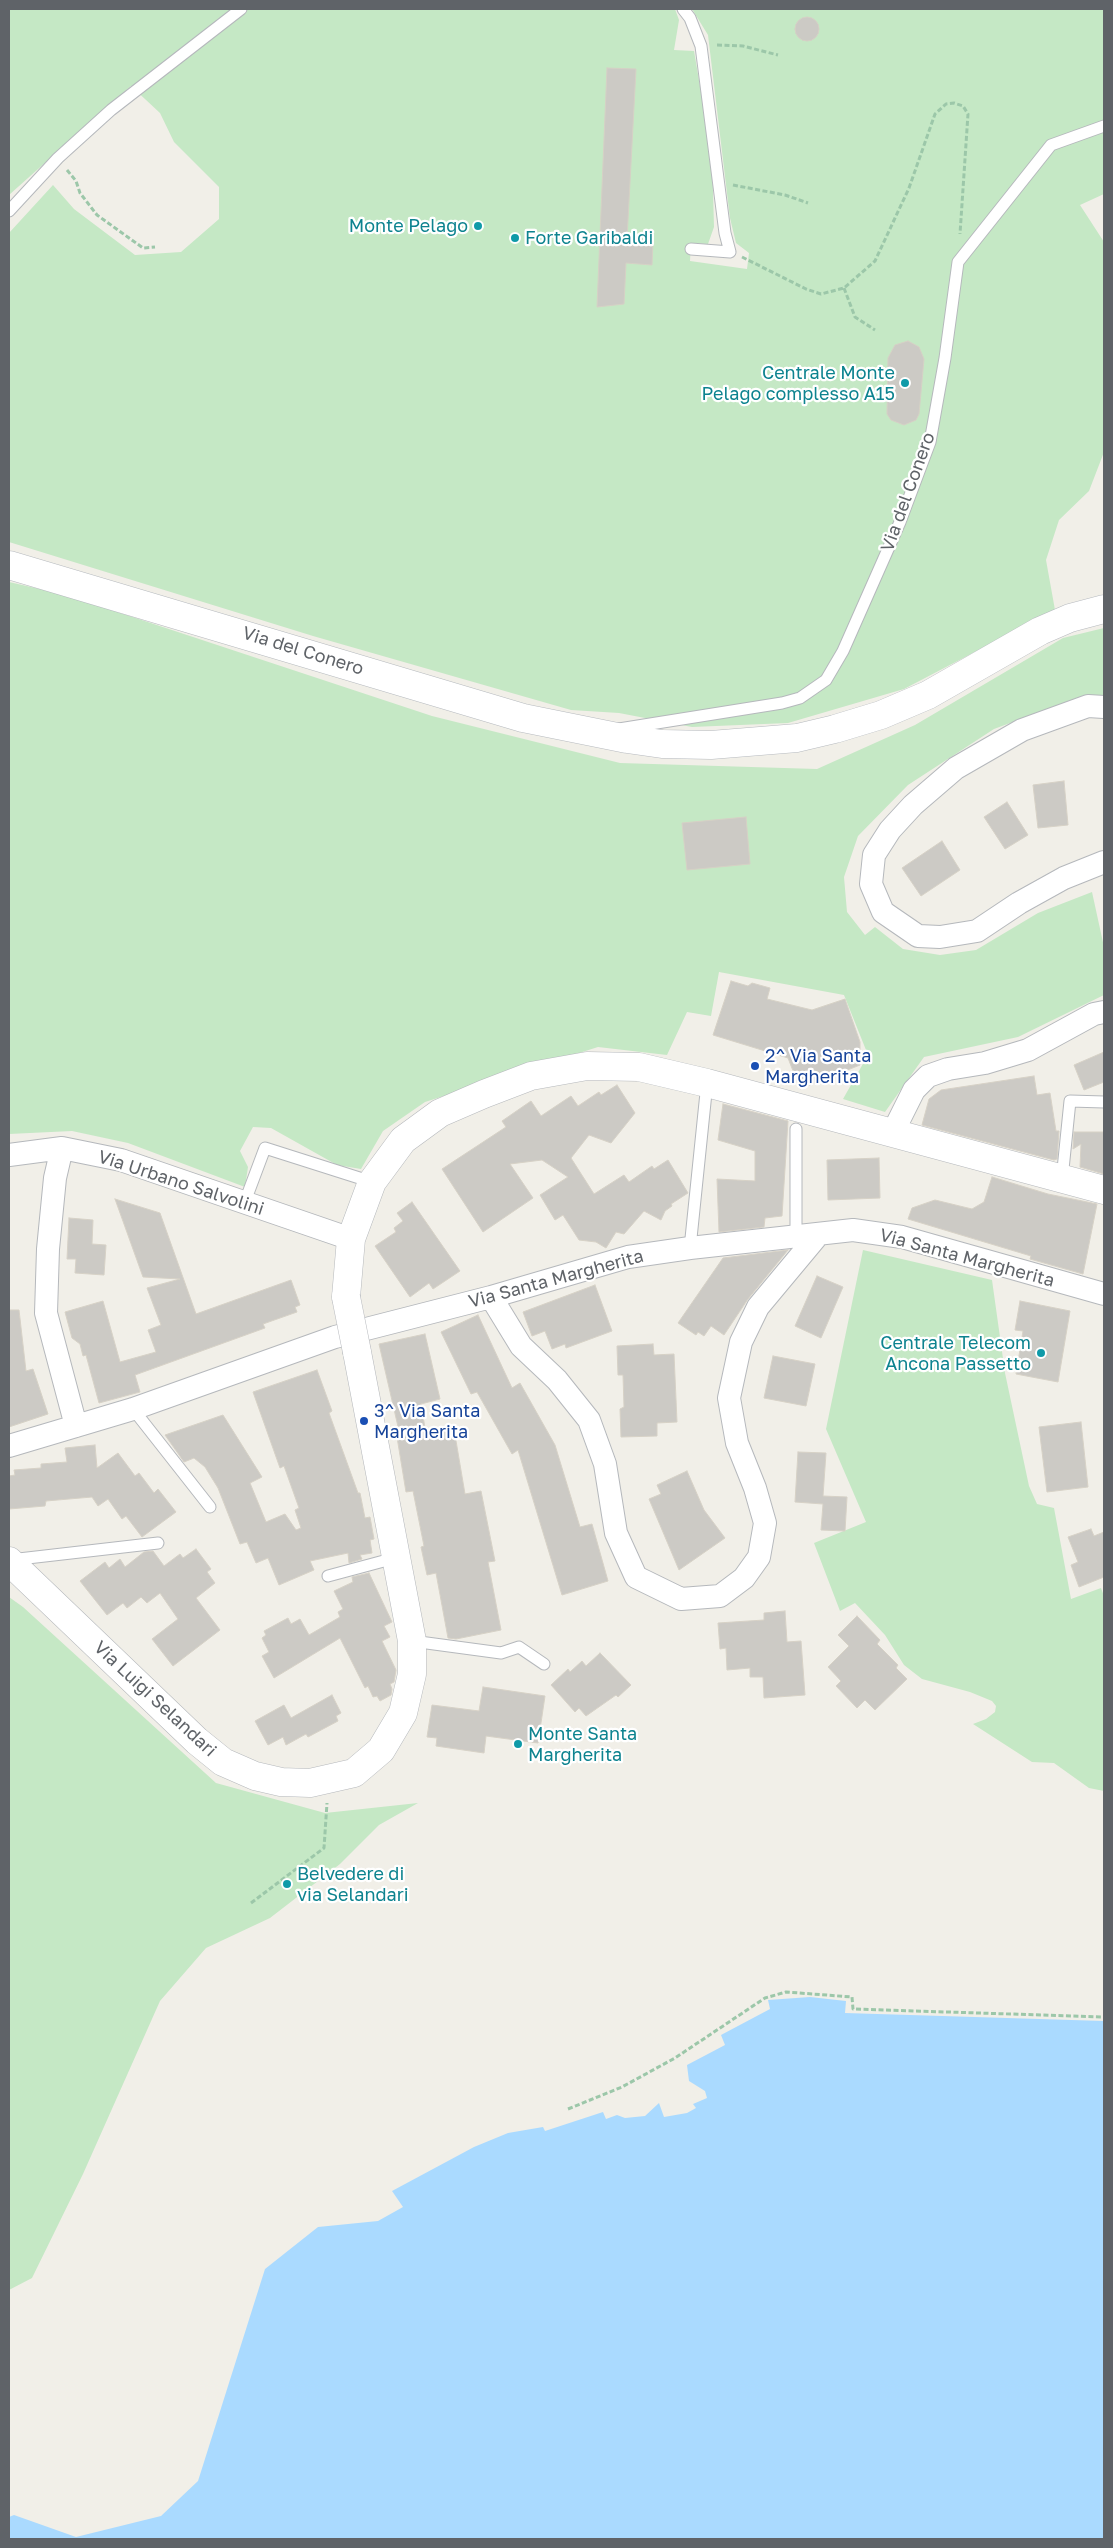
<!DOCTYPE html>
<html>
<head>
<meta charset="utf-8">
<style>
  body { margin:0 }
  #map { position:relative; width:1113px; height:2548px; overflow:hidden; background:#f1efe8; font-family:"Golos Text",sans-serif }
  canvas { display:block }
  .frame { position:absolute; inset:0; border:10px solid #5f6368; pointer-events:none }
</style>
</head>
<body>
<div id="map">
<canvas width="1113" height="2548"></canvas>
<div class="frame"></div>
</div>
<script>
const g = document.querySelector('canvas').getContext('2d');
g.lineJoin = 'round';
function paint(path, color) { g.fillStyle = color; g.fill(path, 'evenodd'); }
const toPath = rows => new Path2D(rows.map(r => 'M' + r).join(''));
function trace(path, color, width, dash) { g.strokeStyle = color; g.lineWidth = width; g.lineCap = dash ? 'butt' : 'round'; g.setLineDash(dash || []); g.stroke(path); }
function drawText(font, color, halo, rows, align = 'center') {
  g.font = font + ' "Golos Text",sans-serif'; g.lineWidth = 4.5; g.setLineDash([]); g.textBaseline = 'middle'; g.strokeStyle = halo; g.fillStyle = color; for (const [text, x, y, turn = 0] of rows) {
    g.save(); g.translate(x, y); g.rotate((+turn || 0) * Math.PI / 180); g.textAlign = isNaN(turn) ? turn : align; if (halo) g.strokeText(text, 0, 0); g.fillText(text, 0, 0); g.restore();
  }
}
const green = toPath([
  [9,9,675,9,679,20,674,50,694,51,712,156,714,227,708,244,691,243,690,261,747,269,749,253,736,243,730,218,708,35,692,9,1104,9,1104,194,1080,205,1104,242,1104,452,1089,491,1059,520,1046,560,1055,610,904,689,788,723,692,727,619,713,571,710,313,636,9,542,9,233,53,185,74,209,135,255,181,252,219,219,219,187,174,142,160,113,131,86,9,195],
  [9,582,66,595,432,716,620,763,817,769,915,725,1063,638,1104,628,1104,695,1085,695,994,729,908,785,858,836,844,877,847,912,865,935,875,927,903,949,940,955,976,950,1038,913,1092,892,1104,947,1104,995,1018,1037,924,1057,885,1112,843,1099,868,1055,844,995,719,972,711,1016,687,1012,667,1055,598,1047,425,1102,383,1131,361,1169,337,1165,271,1128,253,1127,240,1151,248,1167,245,1187,128,1143,72,1131,9,1134],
  [863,1250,992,1280,1005,1373,1029,1486,1037,1504,1054,1508,1071,1599,1101,1588,1104,1596,1104,1791,1089,1788,1054,1763,1032,1762,973,1724,986,1719,995,1712,996,1706,992,1701,970,1692,922,1679,904,1665,885,1635,855,1603,840,1611,814,1543,866,1522,826,1429],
  [9,1597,23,1607,216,1783,325,1813,418,1803,379,1825,340,1864,270,1918,206,1948,160,2001,83,2174,32,2278,9,2290]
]);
const water = toPath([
  [810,1997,846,2001,845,2013,1104,2021,1104,2539,9,2539,9,2517,14,2515,76,2537,161,2516,198,2481,265,2269,318,2227,378,2221,403,2207,392,2191,474,2147,508,2133,543,2127,545,2131,603,2112,606,2119,617,2115,625,2118,645,2116,659,2103,664,2117,687,2113,696,2108,693,2104,707,2098,705,2091,689,2081,687,2065,725,2045,721,2035,770,2009,768,2000]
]);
const building = toPath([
  '795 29a12 12 0 1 1 24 0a12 12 0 1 1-24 0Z',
  [607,68,636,69,627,239,653,241,652,265,626,263,624,304,597,307,607,68],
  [908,341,919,347,924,359,919,414,916,420,904,425,891,420,887,414,888,358,895,345,908,341],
  [1064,781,1068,825,1038,828,1033,785,1064,781],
  [1007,802,1028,835,1005,849,984,817,1007,802],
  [746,817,750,864,687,870,682,823,746,817],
  [942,841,960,870,921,896,902,868,942,841],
  [731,981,748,986,752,983,770,988,767,999,812,1010,845,999,860,1042,860,1065,800,1089,788,1058,713,1035,731,981],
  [1104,1052,1104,1082,1084,1090,1074,1065,1104,1052],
  [1034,1076,1037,1095,1050,1093,1056,1131,1059,1131,1057,1159,1054,1160,922,1125,929,1099,941,1090,1034,1076],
  [617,1085,635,1113,611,1143,589,1135,571,1158,594,1194,624,1175,629,1182,652,1166,654,1169,668,1160,688,1193,671,1204,672,1206,665,1211,661,1220,644,1211,624,1234,616,1232,606,1248,596,1242,579,1240,563,1215,555,1220,540,1195,568,1177,542,1160,510,1164,533,1198,483,1232,442,1169,506,1127,502,1121,531,1101,541,1116,571,1096,578,1106,599,1092,601,1095,617,1085],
  [723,1104,788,1121,782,1216,765,1218,764,1227,719,1232,717,1179,755,1181,755,1151,718,1140,723,1104],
  [1074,1132,1104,1132,1104,1174,1080,1167,1081,1144,1073,1149,1074,1132],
  [879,1158,880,1198,828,1200,827,1160,879,1158],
  [992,1177,1048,1194,1097,1204,1083,1274,1030,1259,1031,1256,908,1219,912,1208,935,1200,972,1209,984,1202,992,1177],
  [115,1199,160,1213,196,1314,291,1280,300,1305,295,1307,297,1312,263,1324,265,1328,135,1375,140,1392,99,1403,86,1355,83,1356,80,1344,72,1338,65,1312,103,1301,120,1362,156,1352,148,1330,161,1325,147,1288,180,1279,143,1277,115,1199],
  [412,1202,460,1271,433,1289,429,1283,410,1297,375,1246,396,1232,394,1228,403,1221,397,1213,412,1202],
  [69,1218,93,1220,92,1244,106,1245,104,1275,75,1273,76,1259,67,1259,69,1218],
  [788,1250,748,1299,724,1335,711,1326,704,1336,698,1332,696,1335,678,1323,723,1258,788,1250],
  [817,1276,843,1287,821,1338,795,1326,817,1276],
  [595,1285,612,1331,566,1348,565,1344,552,1349,545,1331,532,1336,523,1312,595,1285],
  [1020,1301,1070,1311,1058,1382,1016,1374,1023,1331,1015,1330,1020,1301],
  [9,1310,19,1310,26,1371,33,1369,48,1414,9,1427,9,1310],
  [478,1315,512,1388,520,1383,555,1445,580,1527,592,1524,608,1581,562,1595,518,1450,512,1454,477,1392,471,1394,441,1332,478,1315],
  [425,1334,440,1399,421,1404,426,1434,454,1429,465,1494,481,1491,495,1561,488,1562,501,1630,456,1639,448,1638,436,1573,427,1575,421,1547,424,1546,413,1491,406,1492,396,1431,399,1431,379,1344,425,1334],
  [653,1344,654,1355,674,1354,677,1422,657,1423,657,1436,621,1437,620,1409,624,1407,623,1375,618,1375,617,1346,653,1344],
  [773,1356,815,1364,806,1406,764,1398,773,1356],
  [317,1370,332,1411,329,1413,358,1493,360,1493,365,1518,370,1517,374,1539,370,1540,372,1553,360,1555,362,1559,349,1563,348,1553,310,1561,314,1570,279,1585,268,1558,256,1563,247,1542,240,1544,218,1488,205,1467,194,1458,184,1462,165,1435,223,1415,262,1477,250,1483,266,1522,285,1514,296,1530,301,1528,295,1510,299,1508,284,1466,280,1468,253,1392,317,1370],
  [1081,1422,1088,1487,1047,1492,1039,1427,1081,1422],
  [95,1445,97,1468,118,1453,135,1476,139,1473,154,1493,158,1489,176,1512,142,1537,126,1516,122,1519,108,1499,98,1506,92,1497,46,1501,45,1506,9,1509,9,1476,15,1475,14,1470,41,1468,41,1464,67,1462,65,1448,95,1445],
  [798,1452,826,1453,823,1496,847,1497,845,1531,821,1530,823,1504,795,1502,798,1452],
  [687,1471,704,1510,725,1538,679,1570,649,1499,661,1494,657,1485,687,1471],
  [1091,1529,1094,1536,1104,1532,1104,1577,1079,1587,1071,1565,1078,1562,1068,1537,1091,1529],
  [196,1549,211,1569,207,1572,215,1583,196,1598,220,1630,173,1666,152,1639,178,1619,160,1593,147,1603,141,1597,127,1608,123,1603,107,1615,80,1581,105,1562,109,1568,120,1559,125,1567,144,1552,153,1551,164,1566,180,1554,183,1558,196,1549],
  [369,1573,392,1622,384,1626,390,1637,382,1641,396,1670,394,1682,390,1684,392,1689,391,1695,380,1701,377,1696,373,1697,368,1686,365,1688,340,1638,274,1678,262,1656,269,1652,262,1638,266,1635,264,1631,288,1618,291,1624,300,1619,309,1635,340,1617,338,1612,343,1609,334,1591,353,1582,352,1577,369,1573],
  [785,1611,787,1642,801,1641,805,1695,764,1698,763,1677,750,1677,750,1668,727,1670,726,1648,720,1649,718,1623,764,1620,764,1613,785,1611],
  [857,1616,880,1640,877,1644,898,1665,896,1668,907,1679,875,1710,865,1700,857,1708,836,1686,841,1681,828,1667,849,1646,838,1635,857,1616],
  [600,1653,631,1685,618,1697,616,1695,586,1716,579,1708,575,1712,551,1685,568,1669,570,1672,582,1661,586,1666,600,1653],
  [483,1687,545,1696,538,1743,486,1736,484,1753,436,1746,437,1738,427,1737,432,1705,479,1711,483,1687],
  [332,1695,341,1713,336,1716,338,1721,308,1737,306,1734,286,1745,283,1737,268,1745,255,1721,284,1705,291,1718,332,1695]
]);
const path = toPath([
  [717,45,743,46,778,55],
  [67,170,76,181,80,193,97,215,143,248,155,247],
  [733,185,785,195,808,203],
  [742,257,806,289,821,294,844,288,875,261,909,188,935,114,946,104,954,103,963,106,968,114,960,234],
  [844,288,855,317,875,330],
  [251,1903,324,1848,327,1803],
  [568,2109,622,2087,675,2058,765,1998,786,1992,852,1997,853,2009,1104,2017]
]);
const service = toPath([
  [683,9,690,18,701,46,725,233,730,252,691,249],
  [9,211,58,158,111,110,241,9],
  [619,729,782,703,800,698,826,680,843,651,900,522,930,442,945,358,958,262,1051,145,1104,126],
  [796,1129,796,1238],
  [1062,1179,1070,1101,1104,1102],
  [244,1204,265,1148,372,1182],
  [690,1248,707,1083],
  [133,1409,210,1507],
  [10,1560,158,1543],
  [328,1576,395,1558],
  [412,1641,501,1653,519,1647,544,1664]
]);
const minor = toPath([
  [1104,707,1088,706,1022,730,956,768,913,805,890,830,874,855,871,884,883,912,918,936,940,937,977,931,1019,903,1064,878,1104,862],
  [893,1132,914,1090,928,1076,948,1069,985,1063,1028,1050,1094,1014,1104,1012],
  [62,1148,55,1178,48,1249,46,1313,76,1426],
  [9,1155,62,1148,121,1160,351,1239],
  [491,1297,521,1346,557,1380,589,1420,605,1464,616,1533,636,1577,681,1599,720,1596,744,1578,759,1557,765,1523,755,1488,737,1443,729,1398,741,1342,758,1307,818,1235],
  [9,1446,133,1409,335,1337,491,1297,628,1257,690,1248,853,1230,902,1237,1104,1294]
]);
const tertiary = toPath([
  [346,1297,351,1239,372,1182,403,1140,440,1113,484,1094,531,1076,587,1066,639,1067,707,1083,1104,1190],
  [9,1561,197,1741,223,1762,255,1776,281,1782,310,1783,354,1773,381,1750,403,1713,412,1674,412,1641,357,1352]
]);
const secondary = toPath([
  [9,565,523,718,627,739,662,744,711,745,797,738,835,729,881,715,928,695,1040,631,1070,618,1104,609]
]);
const tertiaryBridge = toPath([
  [346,1297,357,1352]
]);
const markers = [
  [478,226,5,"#0f9aa8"],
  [515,238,5,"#0f9aa8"],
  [905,383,5,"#0f9aa8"],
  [755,1066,5,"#1a4fb4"],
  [1041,1353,5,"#0f9aa8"],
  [364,1421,5,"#1a4fb4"],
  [518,1744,5,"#0f9aa8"],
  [287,1884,5,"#0f9aa8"]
];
const cultureNames = [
  ["Monte Pelago",468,226],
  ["Forte Garibaldi",525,238,"left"],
  ["Centrale Monte",895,373],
  ["Pelago complesso A15",895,394],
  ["Centrale Telecom",1031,1343],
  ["Ancona Passetto",1031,1364],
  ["Monte Santa",528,1734,"left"],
  ["Margherita",528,1755,"left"],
  ["Belvedere di",297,1874,"left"],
  ["via Selandari",297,1895,"left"]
];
const streetNames = [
  ["Via del Conero",908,492,-70],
  ["Via del Conero",303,651,17],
  ["Via Urbano Salvolini",181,1183,18],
  ["Via Santa Margherita",967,1258,15],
  ["Via Santa Margherita",556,1279,-15],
  ["Via Luigi Selandari",155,1699,43]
];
const transitNames = [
  ["2^ Via Santa",765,1056],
  ["Margherita",765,1077],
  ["3^ Via Santa",374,1411],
  ["Margherita",374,1432]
];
paint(green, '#c5e8c5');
paint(water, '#aadaff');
paint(building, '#cccac5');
trace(building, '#d6d1c6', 1);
trace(service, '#b5b8bc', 13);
trace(minor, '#b5b8bc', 24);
trace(tertiary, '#b5b8bc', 29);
trace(secondary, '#b6babf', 29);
trace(path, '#9cc7a9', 3, [5, 2.5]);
trace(service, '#fff', 11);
trace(minor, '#fff', 22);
trace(tertiary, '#fff', 28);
trace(secondary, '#fff', 28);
trace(tertiaryBridge, '#b5b8bc', 29, []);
trace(tertiaryBridge, '#fff', 28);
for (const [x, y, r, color] of markers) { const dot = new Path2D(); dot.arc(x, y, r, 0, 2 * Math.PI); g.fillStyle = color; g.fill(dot); trace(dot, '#fff', 2); }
drawText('18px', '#0d838f', '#fff', cultureNames, 'right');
drawText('18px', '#5f6368', '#fff', streetNames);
drawText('18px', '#164399', '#fff', transitNames, 'left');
</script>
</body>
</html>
